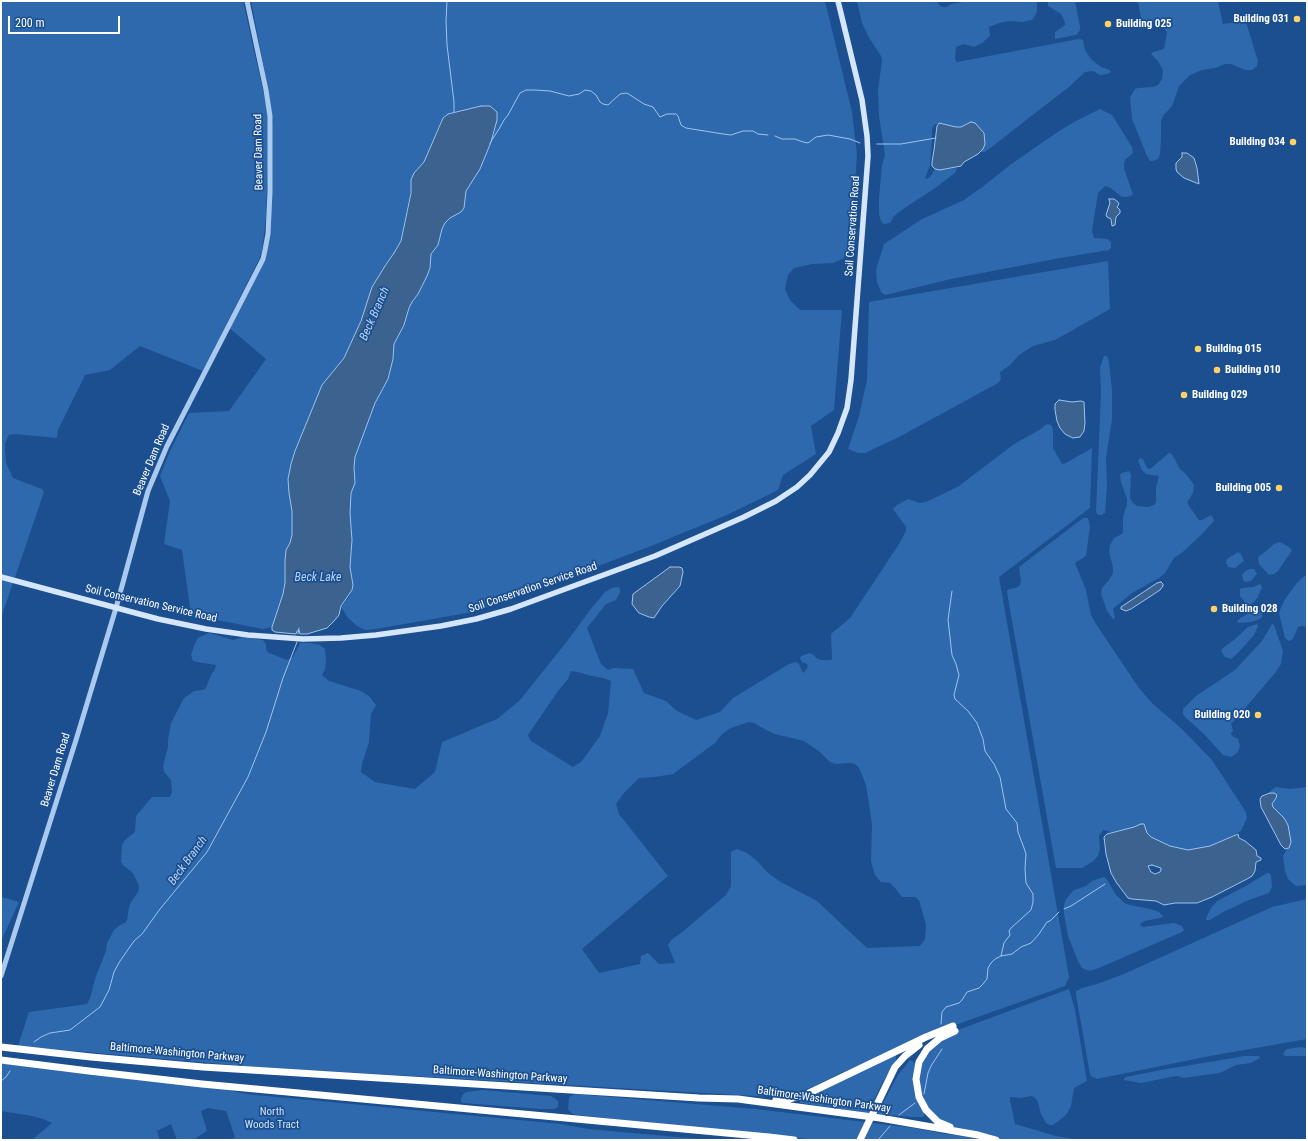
<!DOCTYPE html>
<html>
<head>
<meta charset="utf-8">
<style>
  body { margin:0 }
  #map { position:relative; width:1308px; height:1141px; overflow:hidden; background:#1b4f8f; font-family:"Roboto Condensed",sans-serif }
  canvas { display:block }
  .frame { position:absolute; inset:0; border:2px solid #fff; pointer-events:none }
  .scale { position:absolute; left:8px; top:16px; width:112px; height:18px; box-sizing:border-box; border:2px solid #fff; border-top:0; padding-left:5px; font-size:12px; line-height:14px; white-space:nowrap; color:#fff; -webkit-text-stroke:3px #1b4f8f; paint-order:stroke }
</style>
</head>
<body>
<div id="map">
<canvas width="1308" height="1141"></canvas>
<div class="frame"></div>
<div class="scale">200 m</div>
</div>
<script>
const g = document.querySelector('canvas').getContext('2d');
g.lineJoin = 'round';
function paint(path, color) { g.fillStyle = color; g.fill(path, 'evenodd'); }
const toPath = rows => new Path2D(rows.map(r => 'M' + r).join(''));
function trace(path, color, width, dash) { g.strokeStyle = color; g.lineWidth = width; g.lineCap = dash ? 'butt' : 'round'; g.setLineDash(dash || []); g.stroke(path); }
function drawText(font, color, halo, rows, align = 'center') {
  g.font = font + ' "Roboto Condensed",sans-serif'; g.lineWidth = 3.5; g.setLineDash([]); g.textBaseline = 'middle'; g.strokeStyle = halo; g.fillStyle = color; for (const [text, x, y, turn = 0] of rows) {
    g.save(); g.translate(x, y); g.rotate((+turn || 0) * Math.PI / 180); g.textAlign = isNaN(turn) ? turn : align; if (halo) g.strokeText(text, 0, 0); g.fillText(text, 0, 0); g.restore();
  }
}
const green = toPath([
  [1,1,243,1,268,113,268,167,266,217,262,250,259,259,203,371,140,346,110,370,85,375,58,430,57,438,14,434,9,435,5,443,5,449,6,463,13,478,42,489,44,492,1,618],
  [251,1,825,1,852,112,857,154,852,239,844,258,833,263,812,264,794,268,788,275,785,289,790,300,800,310,842,310,834,410,811,426,816,454,783,475,778,490,727,515,646,548,513,598,473,612,376,629,365,630,357,626,348,618,341,607,350,595,353,585,350,567,352,540,350,513,351,493,355,483,354,467,355,457,375,403,388,379,393,359,394,344,404,325,409,308,412,302,418,294,427,276,430,268,431,254,438,245,442,229,445,223,450,218,461,212,466,191,491,142,497,120,497,112,493,108,471,108,448,114,443,118,440,123,424,162,414,173,401,241,394,253,385,266,372,287,361,321,344,358,322,385,295,451,291,464,288,479,289,493,292,511,292,535,290,543,286,550,285,561,285,583,283,594,272,627,263,629,191,615,182,550,164,544,170,501,160,476,170,451,189,413,229,411,266,359,228,327,263,259,268,234,270,125,273,124,270,99],
  [857,1,937,1,939,5,943,7,946,7,951,4,969,1,1035,1,1037,3,1037,12,1032,20,1023,22,1010,21,999,23,989,27,990,36,982,43,974,47,964,44,956,47,955,59,957,62,1079,39,1083,40,1085,50,1091,59,1101,67,1110,70,1111,72,1108,74,1100,75,1093,71,1085,72,1069,87,985,152,980,152,983,149,971,122,961,127,956,127,939,123,934,125,932,129,932,141,930,165,925,179,926,179,930,177,935,169,940,170,957,168,955,173,934,189,906,207,894,216,890,223,883,224,881,221,879,214,879,198,882,165,885,155,879,116,878,90,882,61,881,56,868,36,862,23],
  [1048,1,1075,1,1080,26,1080,30,1076,35,1055,39,1055,32,1065,25,1065,22,1061,14,1048,6],
  [1138,1,1218,1,1223,24,1245,21,1246,22,1258,61,1257,66,1252,70,1245,70,1231,64,1225,64,1215,68,1202,70,1190,75,1179,86,1172,106,1163,116,1161,121,1161,140,1160,154,1158,159,1153,161,1150,161,1147,156,1132,119,1130,97,1135,89,1138,88,1153,87,1158,85,1162,79,1163,70,1158,61,1151,54,1153,52,1164,49,1167,33,1163,25,1160,22,1151,22,1144,27,1142,25],
  [1100,109,1112,115,1132,147,1133,153,1126,159,1124,163,1124,168,1133,195,1127,197,1122,197,1109,187,1105,186,1098,193,1092,231,1094,238,1107,239,1111,242,1111,248,1109,250,1055,259,951,279,885,295,881,292,877,282,876,270,884,244,922,219,964,200,985,185,1010,165,1059,131,1074,122],
  [1108,261,1110,309,1055,340,1033,346,1019,355,1010,365,1000,372,1001,379,998,383,899,437,865,453,858,453,848,449,859,416,867,380,869,302],
  [1104,356,1106,356,1108,358,1109,362,1112,391,1112,419,1106,458,1107,486,1105,513,1102,515,1098,515,1096,512,1101,392,1100,368],
  [1048,424,1051,425,1053,429,1053,448,1062,464,1066,463,1092,448,1090,508,999,577,1069,977,1065,986,944,1029,843,1072,810,1088,792,1094,773,1097,256,1067,18,1046,29,1012,87,1004,90,998,96,976,106,951,107,943,114,930,120,925,125,923,127,920,129,907,131,902,138,892,139,886,133,873,124,866,121,862,122,845,125,840,135,832,136,816,152,797,170,797,172,792,171,780,164,772,163,766,168,747,168,740,171,723,184,698,194,691,203,690,206,688,211,675,215,669,216,665,197,662,193,661,191,655,194,646,198,638,202,636,209,633,233,640,243,637,263,640,266,644,266,650,269,653,287,660,293,657,300,643,310,643,320,645,325,649,326,659,325,669,322,675,329,681,361,691,369,696,376,705,371,714,369,742,362,764,361,772,375,782,415,789,435,772,442,742,497,719,520,700,568,640,590,610,605,592,612,588,617,587,620,588,620,592,616,600,606,604,587,628,601,664,608,670,614,668,633,669,644,693,666,701,677,711,696,720,720,712,733,698,789,664,796,662,799,664,803,673,805,671,808,667,807,664,802,662,800,659,801,656,810,653,814,655,816,658,821,660,831,660,832,658,831,635,832,633,850,618,899,544,906,531,906,527,893,509,897,505,908,499,920,503,926,502,949,491,959,486,1014,444,1041,429,1045,425],
  [571,671,582,673,587,675,603,678,611,681,608,713,600,736,581,762,573,767,531,741,528,735,558,691,568,679],
  [749,722,754,723,766,730,775,734,804,741,820,752,830,762,836,764,850,763,855,764,859,768,866,785,872,824,871,861,873,869,875,875,881,882,890,883,895,888,902,897,915,897,919,900,926,925,925,939,920,946,867,948,817,901,779,881,767,872,757,861,747,853,737,849,731,852,731,886,726,895,681,933,671,940,668,945,675,963,659,964,648,953,641,956,640,964,599,973,582,949,668,876,619,814,616,804,623,794,639,778,655,777,673,774,715,743,722,734,731,728],
  [1169,453,1172,454,1180,469,1186,474,1194,485,1193,493,1187,502,1189,506,1199,520,1202,520,1211,515,1213,518,1214,521,1203,533,1184,551,1174,558,1165,573,1159,578,1132,593,1115,607,1113,609,1115,618,1113,619,1107,611,1101,594,1102,588,1109,580,1113,573,1113,567,1109,552,1110,545,1114,538,1122,534,1123,531,1123,517,1127,504,1127,499,1121,482,1120,475,1122,473,1129,471,1131,474,1130,498,1133,503,1137,506,1148,507,1154,505,1156,502,1156,487,1159,476,1146,474,1142,470,1138,461,1140,458,1143,459,1147,468,1150,469],
  [1083,518,1088,518,1090,526,1086,556,1075,563,1086,590,1091,615,1096,624,1139,688,1153,704,1181,728,1212,760,1246,812,1247,818,1241,831,1222,841,1210,846,1188,850,1170,846,1151,837,1147,833,1145,830,1145,827,1141,824,1134,827,1112,832,1103,830,1099,836,1100,849,1098,856,1092,862,1082,868,1056,868,1009,604,1007,591,1009,589,1016,588,1019,586,1021,582,1019,567],
  [1280,542,1289,547,1292,550,1291,552,1278,571,1274,574,1269,575,1259,564,1258,557,1265,552,1274,544],
  [1238,552,1241,554,1244,561,1235,568,1228,567,1226,562,1227,559],
  [1250,569,1254,569,1257,574,1251,581,1245,582,1243,580,1242,574,1247,570],
  [1307,575,1307,627,1303,626,1298,627,1293,639,1289,641,1285,638,1279,613,1280,610,1285,599,1296,584,1303,577],
  [1260,584,1262,587,1258,597,1253,603,1249,605,1247,605,1240,596,1240,589,1242,588,1253,587],
  [1257,608,1262,608,1263,610,1262,617,1260,619,1251,622,1238,623,1237,621,1239,619],
  [1257,624,1258,626,1254,635,1237,654,1231,659,1225,657,1221,651,1223,648,1234,640,1248,627],
  [1272,624,1274,625,1283,651,1281,664,1275,673,1246,707,1238,718,1231,723,1233,731,1231,733,1232,736,1238,739,1240,746,1238,752,1231,757,1223,755,1204,734,1186,718,1183,714,1183,709,1196,696,1235,670,1262,641],
  [1276,787,1290,789,1307,787,1307,885,1296,886,1288,879,1285,871,1283,856,1287,849,1289,848,1284,818,1273,807,1272,804,1276,798,1274,793,1272,793,1270,791],
  [1267,873,1269,873,1271,875,1272,887,1269,893,1249,900,1223,912,1210,920,1206,920,1206,918,1211,908,1217,901,1244,887],
  [1103,877,1106,878,1116,895,1126,904,1154,910,1159,912,1164,917,1145,921,1140,924,1142,927,1174,923,1182,926,1184,930,1182,932,1099,968,1090,971,1086,970,1082,968,1078,961,1068,936,1064,914,1064,905,1066,899,1074,890,1086,886,1092,881],
  [1,897,19,902,2,939,1,939],
  [1307,899,1307,1039,1210,1056,1097,1079,1091,1076,1090,1074,1076,995,1076,991,1082,988,1097,984,1124,974,1272,907],
  [1069,989,1075,1010,1087,1081,1074,1088,1071,1106,1068,1112,1065,1116,1053,1125,1050,1125,1046,1123,1041,1114,1038,1102,1035,1098,1032,1096,1020,1098,1010,1097,1010,1100,1015,1124,1056,1136,1069,1138,1071,1140,864,1140,872,1123,914,1128,945,1134,976,1135,951,1127,924,1108,924,1117,911,1117,877,1114,898,1075,910,1060,914,1062,917,1066,921,1057,955,1031],
  [1301,1047,1307,1048,1307,1056,1286,1056,1283,1055,1284,1052,1287,1049],
  [896,1055,896,1061,882,1083,868,1113,800,1103,800,1101,802,1099],
  [1245,1056,1259,1056,1260,1058,1251,1063,1236,1065,1224,1071,1219,1073,1184,1078,1177,1076,1171,1077,1141,1083,1124,1080,1124,1079,1126,1077,1161,1070],
  [1,1060,202,1084,246,1094,561,1124,588,1129,711,1140,231,1140,235,1137,226,1111,208,1108,201,1111,207,1131,196,1138,196,1140,177,1140,171,1124,157,1131,160,1140,32,1140,52,1123,43,1119,32,1116,1,1111],
  [482,1090,551,1096,558,1101,558,1107,554,1109,541,1109,463,1103,461,1102,461,1099,463,1094,467,1092],
  [575,1094,756,1109,865,1122,856,1140,818,1140,576,1115,571,1113,568,1109,569,1097]
]);
const water = toPath([
  [481,106,490,106,497,112,497,120,491,142,480,169,466,191,464,208,461,212,450,218,445,223,442,229,438,245,431,254,430,268,427,276,418,294,412,302,409,308,404,325,394,344,393,359,388,379,375,403,355,457,354,467,355,483,351,493,350,513,352,540,350,567,353,585,352,590,341,606,339,615,335,620,327,628,307,634,300,634,299,630,297,631,296,634,275,632,272,630,272,627,283,594,285,583,285,561,286,550,290,543,292,535,292,511,289,493,288,479,291,464,295,451,322,385,344,358,361,321,372,287,385,266,394,253,401,241,411,193,411,180,414,173,424,162,443,118,448,114,481,106],
  [971,122,975,123,984,133,985,144,983,149,978,154,964,162,961,166,940,170,935,169,932,166,932,162,934,150,937,126,939,123,956,127,961,127,971,122],
  [1182,153,1187,153,1194,158,1197,168,1199,184,1184,178,1177,172,1176,169,1176,163,1182,157,1182,153],
  [1109,199,1114,199,1118,202,1119,204,1117,207,1120,210,1120,213,1116,217,1115,225,1112,226,1111,219,1107,217,1106,215,1110,203,1109,199],
  [1059,400,1072,402,1081,401,1084,402,1085,423,1084,431,1080,437,1073,438,1065,434,1060,428,1057,421,1055,410,1055,404,1059,400],
  [670,567,679,567,682,568,683,572,680,586,662,606,654,618,649,617,639,613,632,604,633,594,670,567],
  [1161,582,1163,584,1163,586,1160,590,1131,609,1126,611,1121,609,1121,607,1157,583,1161,582],
  [1270,793,1274,793,1277,795,1276,798,1272,804,1273,807,1284,818,1288,825,1291,842,1289,848,1285,849,1281,845,1261,807,1260,799,1262,796,1270,793],
  [1141,824,1144,824,1147,833,1151,837,1170,846,1188,850,1210,846,1238,834,1239,838,1245,841,1256,850,1257,856,1261,858,1261,860,1256,862,1255,871,1252,876,1247,879,1212,897,1197,903,1175,903,1164,905,1156,901,1132,899,1128,898,1116,882,1111,873,1106,854,1104,837,1107,834,1134,827,1141,824],
  [1152,865,1161,868,1161,870,1160,872,1155,874,1151,872,1148,866,1152,865]
]);
const stream = toPath([
  [447,1,446,21,447,45,454,102,454,112],
  [775,136,782,139,795,139,803,142,808,143,816,137,828,135,850,139,860,143],
  [490,143,499,129,504,120,508,115,520,93,526,90,534,90,550,91,569,96,579,94,585,90,591,91,596,95,600,102,603,104,608,105,620,94,627,93,644,104,653,107,660,117,667,114,676,114,678,116,681,125,686,128,723,134,731,135,743,131,753,131,758,134,768,135],
  [877,144,901,144,936,138],
  [952,591,948,620,952,655,956,664,959,675,954,695,955,699,968,711,977,723,983,739,985,751,994,764,1000,777,1006,809,1017,823,1018,832,1024,848,1026,854,1025,869,1026,883,1033,894,1033,902,1031,910,1011,928,1009,931,1010,935,1004,943,1001,956],
  [298,634,299,628],
  [1064,909,1071,906,1105,884],
  [941,1024,942,1012,946,1007,959,1003,962,1000,967,992,979,988,983,984,987,979,988,968,991,963,995,959,1001,956,1012,954,1021,947,1031,943,1039,934,1047,922,1050,921,1059,912],
  [34,1042,41,1037,50,1033,70,1030,100,1007,109,990,114,972,120,961,134,941,142,934,160,909,207,852,248,777,266,732,283,678,297,642],
  [1,1081,6,1077,10,1071],
  [924,1094,928,1073,931,1066,942,1049],
  [899,1115,915,1103],
  [878,1140,890,1126]
]);
const tertiary = toPath([
  [1,976,76,740,116,608,148,491,167,446,242,300,263,259,265,250,268,234,270,192,270,116,266,90,247,1]
]);
const secondary = toPath([
  [1,577,158,619,206,629,248,635,303,639,341,638,376,635,441,626,476,619,511,609,655,556,744,517,776,501,797,487,810,475,829,452,838,433,847,408,851,380,868,156,867,136,862,100,838,1]
]);
const motorway = toPath([
  [1,1047,91,1057,203,1067,699,1098,738,1099,880,1118,978,1135,996,1140],
  [1,1060,89,1071,202,1084,769,1137,794,1140],
  [776,1100,790,1099,807,1094,926,1037,953,1026],
  [950,1127,938,1122,926,1110,919,1097,916,1079,919,1062,927,1049,940,1038,955,1031],
  [860,1140,895,1067,905,1056,919,1045]
]);
const markers = [
  [1297,19,4,"#ffd166"],
  [1108,24,4,"#ffd166"],
  [1293,142,4,"#ffd166"],
  [1198,349,4,"#ffd166"],
  [1217,370,4,"#ffd166"],
  [1184,395,4,"#ffd166"],
  [1279,488,4,"#ffd166"],
  [1214,609,4,"#ffd166"],
  [1258,715,4,"#ffd166"]
];
const poiNames = [
  ["Building 031",1289,19,"right"],
  ["Building 025",1116,24],
  ["Building 034",1285,142,"right"],
  ["Building 015",1206,349],
  ["Building 010",1225,370],
  ["Building 029",1192,395],
  ["Building 005",1271,488,"right"],
  ["Building 028",1222,609],
  ["Building 020",1250,715,"right"]
];
const streetNames = [
  ["Beaver Dam Road",259,152,-91],
  ["Soil Conservation Road",853,226,-86],
  ["Beaver Dam Road",152,460,-67],
  ["Soil Conservation Service Road",533,588,-19],
  ["Soil Conservation Service Road",151,604,13],
  ["Beaver Dam Road",56,770,-73],
  ["Baltimore-Washington Parkway",177,1053,5],
  ["Baltimore-Washington Parkway",500,1075,4],
  ["Baltimore-Washington Parkway",824,1100,8]
];
const parkNames = [
  ["North",272,1112],
  ["Woods Tract",272,1125]
];
const waterNames = [
  ["Beck Branch",375,314,-66],
  ["Beck Lake",318,578],
  ["Beck Branch",188,861,-54]
];
paint(green, '#2e69ad');
paint(water, '#3c6290');
trace(water, '#9cc4f0', 1);
trace(stream, '#9cc4f0', 1);
trace(tertiary, '#a9c9ee', 5);
trace(secondary, '#d6e6fa', 5.5);
trace(motorway, '#fff', 7);
for (const [x, y, r, color] of markers) { const dot = new Path2D(); dot.arc(x, y, r, 0, 2 * Math.PI); g.fillStyle = color; g.fill(dot); trace(dot, '#1b4f8f', 1.5); }
drawText('bold 11px', '#fff', '#1b4f8f', poiNames, 'left');
drawText('11px', '#fff', '#1b4f8f', streetNames);
drawText('11px', '#cfe3fa', '#1b4f8f', parkNames);
drawText('italic 12px', '#b5d3f5', '#1b4f8f', waterNames);
</script>
</body>
</html>
